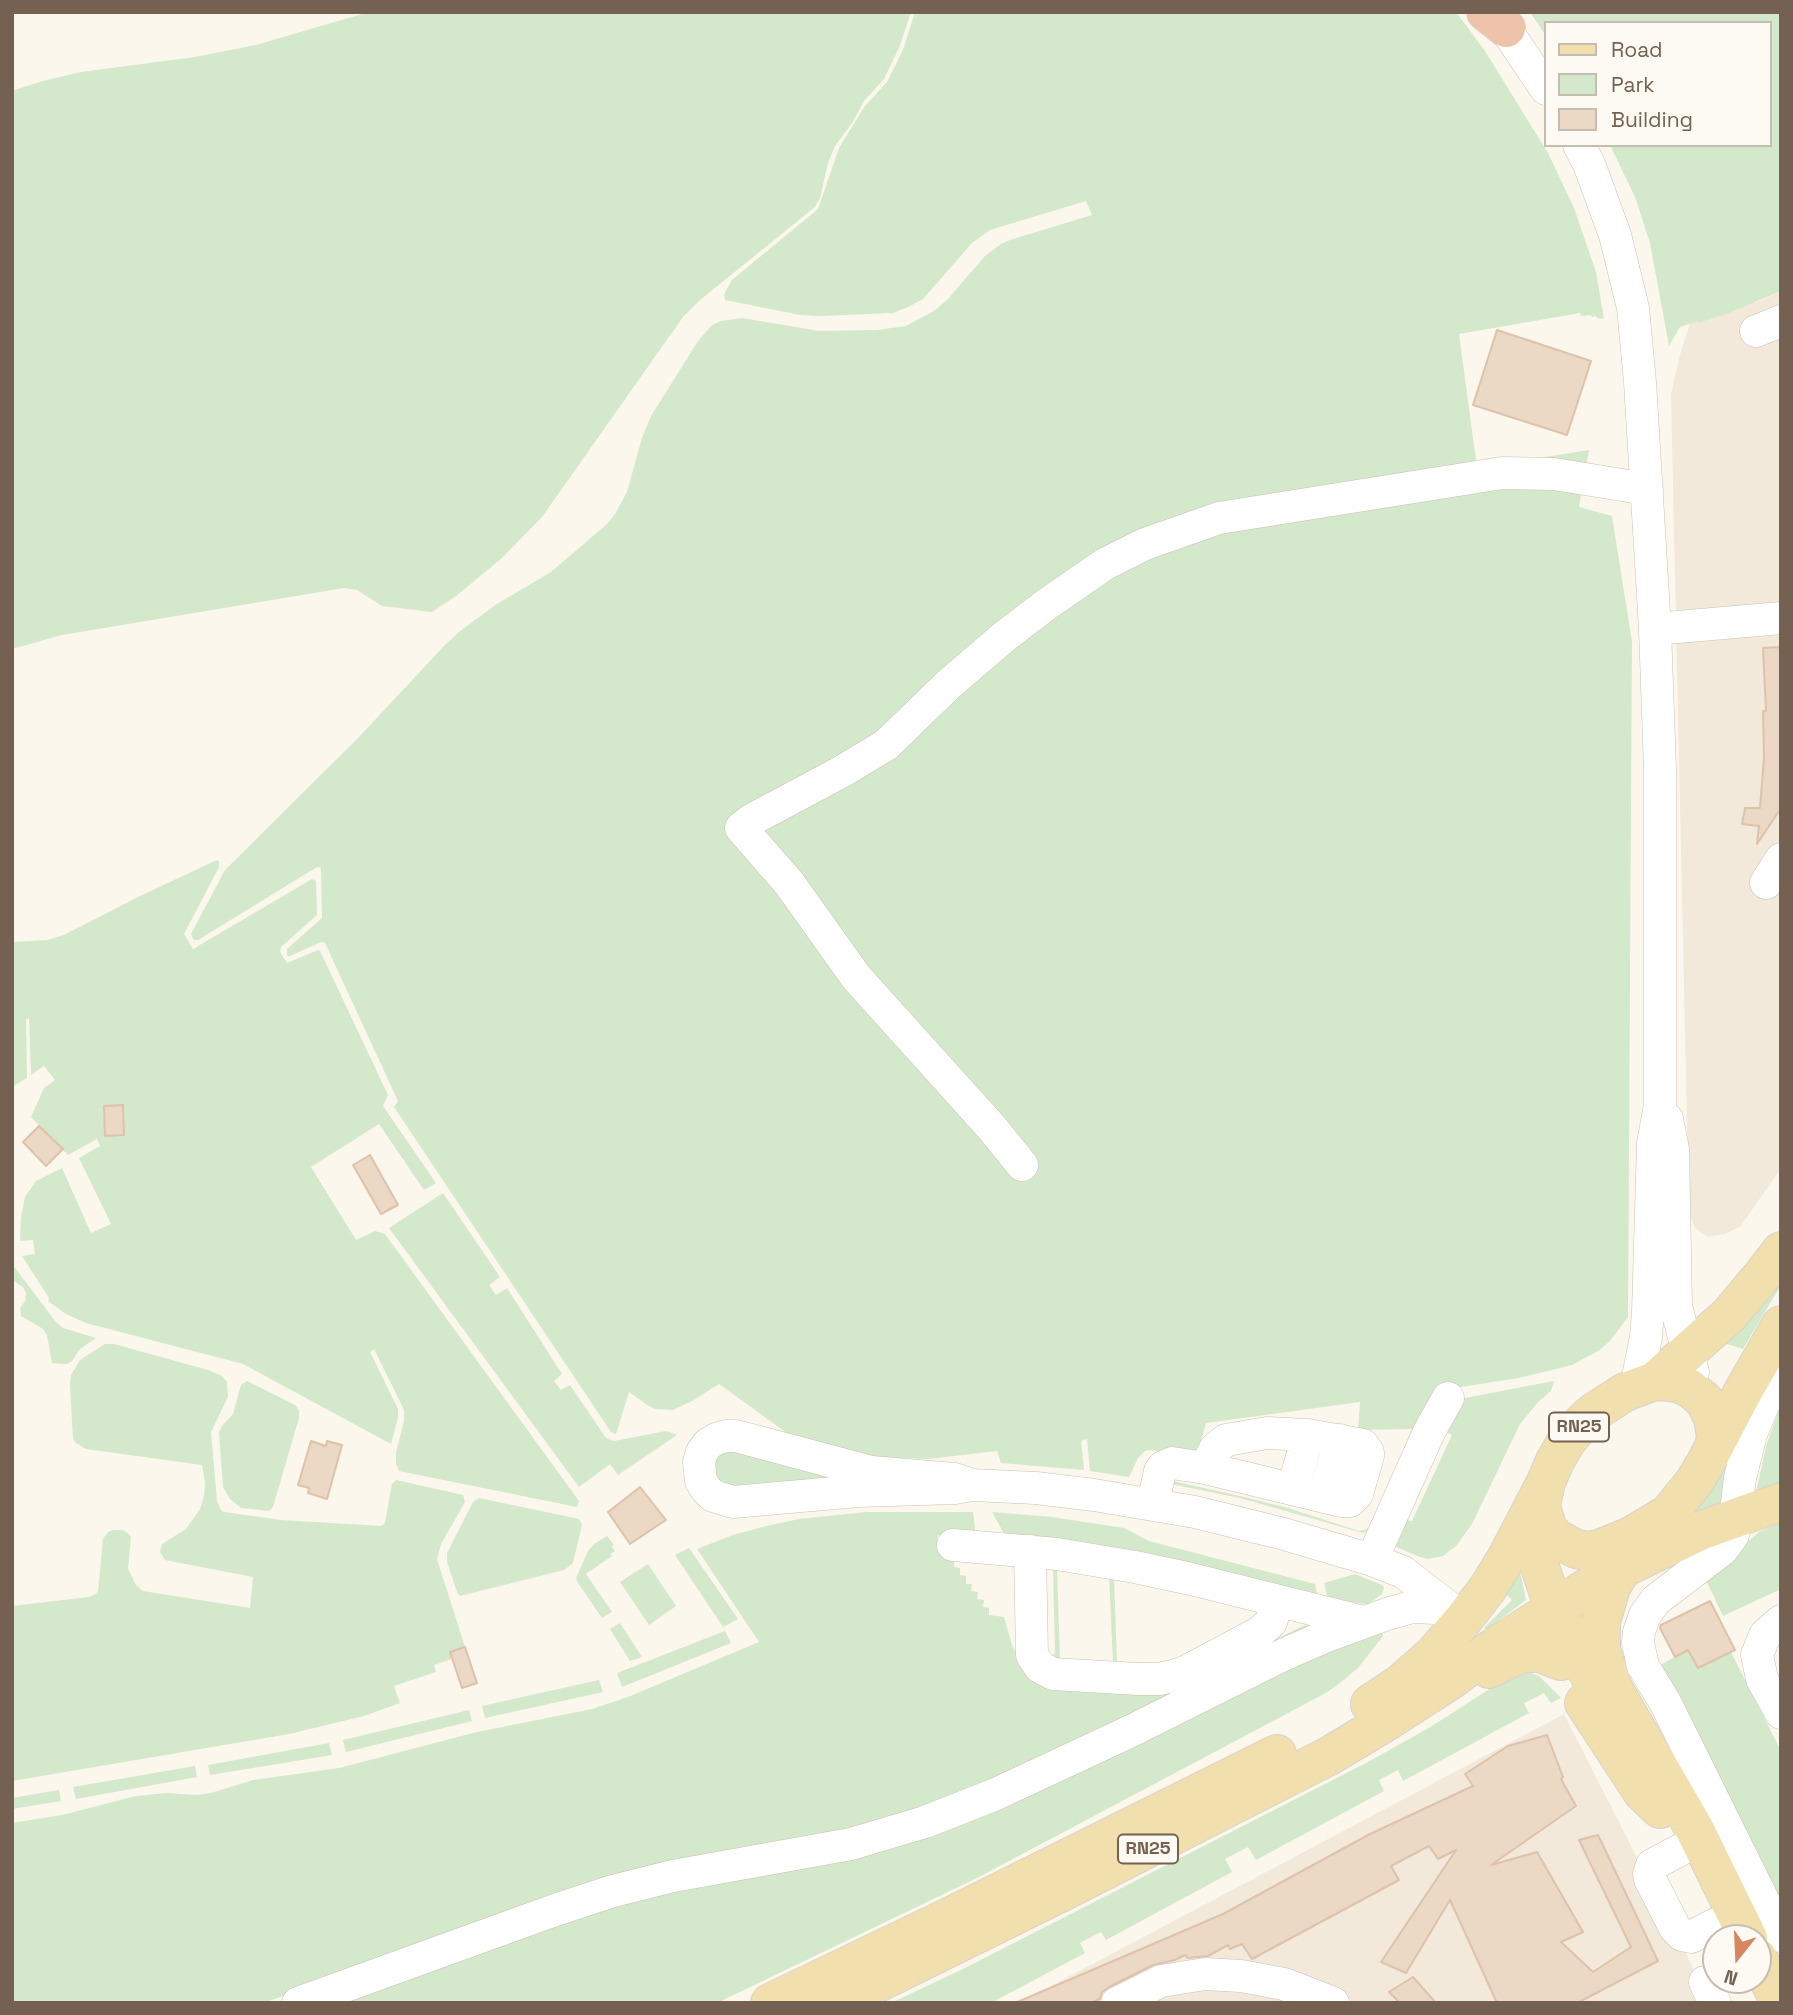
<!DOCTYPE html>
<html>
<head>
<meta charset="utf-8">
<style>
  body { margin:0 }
  #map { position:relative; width:1793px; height:2015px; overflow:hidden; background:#fbf7ec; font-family:"Space Grotesk",sans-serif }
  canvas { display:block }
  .frame { position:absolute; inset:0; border:14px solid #746151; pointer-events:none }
  .legend { position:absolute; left:1544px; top:21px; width:228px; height:126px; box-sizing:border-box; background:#fdfaf3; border:2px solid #c6bdb2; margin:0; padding:9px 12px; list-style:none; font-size:21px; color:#746151 }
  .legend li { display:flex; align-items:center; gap:14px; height:35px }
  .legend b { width:35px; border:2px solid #c6bdb2 }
  .north { position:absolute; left:1702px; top:1924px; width:70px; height:70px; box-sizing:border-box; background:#fdfaf3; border:2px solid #c6bdb2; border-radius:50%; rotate:198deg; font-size:19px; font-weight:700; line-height:28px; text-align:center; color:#746151 }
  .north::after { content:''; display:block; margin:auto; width:24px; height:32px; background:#d68660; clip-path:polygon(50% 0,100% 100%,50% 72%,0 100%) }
</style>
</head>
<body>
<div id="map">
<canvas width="1793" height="2015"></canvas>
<div class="frame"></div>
<ul class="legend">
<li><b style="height:9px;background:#f1dfad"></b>Road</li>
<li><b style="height:19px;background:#d4e8cb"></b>Park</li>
<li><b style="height:19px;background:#ebd8c5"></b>Building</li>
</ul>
<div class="north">N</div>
</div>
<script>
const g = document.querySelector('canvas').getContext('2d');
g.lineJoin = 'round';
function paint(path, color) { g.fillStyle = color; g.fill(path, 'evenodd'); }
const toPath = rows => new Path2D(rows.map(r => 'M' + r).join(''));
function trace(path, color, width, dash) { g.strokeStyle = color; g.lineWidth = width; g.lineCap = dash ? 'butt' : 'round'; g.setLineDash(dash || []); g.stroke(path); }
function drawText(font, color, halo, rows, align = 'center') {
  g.font = font + ' "Space Grotesk",sans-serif'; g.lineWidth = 5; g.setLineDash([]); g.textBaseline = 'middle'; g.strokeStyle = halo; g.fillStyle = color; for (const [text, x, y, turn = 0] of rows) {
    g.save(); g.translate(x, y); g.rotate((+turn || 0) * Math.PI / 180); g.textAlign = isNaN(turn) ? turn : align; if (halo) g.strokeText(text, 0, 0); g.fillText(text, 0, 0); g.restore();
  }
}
const residential = toPath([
  [1781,291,1781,1168,1740,1227,1724,1234,1708,1237,1695,1228,1689,1213,1671,395,1679,358,1690,323,1760,301],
  [1564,1714,1711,2003,1019,2003]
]);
const green = toPath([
  [369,12,911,12,899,48,884,79,864,101,852,123,835,146,828,163,820,198,815,207,700,300,683,317,542,517,501,559,456,596,432,612,382,606,357,590,344,588,62,635,12,649,12,91,39,82,81,72,195,57,256,45],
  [915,12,1456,12,1485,51,1548,153,1574,208,1596,272,1604,319,1597,318,1596,316,1592,317,1591,315,1581,316,1580,313,1459,334,1477,468,1589,450,1579,507,1612,516,1632,642,1628,1317,1610,1341,1598,1351,1572,1365,1519,1378,1441,1390,1372,1528,1363,1533,1240,1498,1166,1483,1168,1480,1240,1496,1288,1508,1359,1531,1365,1530,1371,1526,1412,1429,1358,1430,1360,1402,1206,1423,1198,1451,1190,1455,1149,1450,1145,1451,1138,1458,1129,1477,1090,1471,1087,1439,1081,1441,1084,1470,1001,1463,997,1451,928,1459,868,1457,791,1436,719,1384,694,1400,673,1410,655,1409,647,1405,629,1392,616,1434,611,1432,394,1107,398,1101,325,943,321,942,290,956,287,956,287,949,322,918,321,868,317,867,198,940,194,940,192,937,191,934,225,870,359,737,444,646,460,631,497,604,551,572,607,524,615,514,627,492,642,438,651,416,698,341,712,325,721,321,742,318,819,331,877,330,906,326,934,311,947,300,985,256,1001,244,1010,240,1092,215,1086,201,990,230,972,243,923,299,908,307,893,313,821,316,800,315,725,300,724,294,732,280,818,209,839,148,865,106,887,82,903,50],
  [1530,12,1781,12,1781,291,1729,313,1698,323,1697,321,1680,327,1669,346,1650,243,1635,197,1610,145,1770,145,1770,23,1546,23,1546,36],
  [217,860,219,862,219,867,184,934,193,949,312,879,316,881,317,915,281,947,280,952,287,963,318,950,320,951,388,1095,383,1106,436,1183,424,1190,379,1124,311,1167,356,1240,375,1231,385,1234,579,1501,577,1507,399,1471,396,1464,396,1453,404,1421,404,1410,374,1349,370,1352,398,1409,398,1418,391,1444,243,1364,86,1323,66,1314,48,1301,49,1298,22,1256,35,1254,33,1240,20,1241,21,1217,25,1197,36,1181,62,1168,91,1233,111,1224,79,1158,100,1146,97,1139,68,1155,31,1117,44,1088,55,1080,44,1066,31,1075,29,1018,26,1019,27,1078,12,1087,12,942,48,940,64,935,140,896],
  [443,1193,500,1277,489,1285,496,1295,507,1288,562,1374,554,1381,561,1390,570,1385,606,1438,614,1441,666,1431,677,1435,618,1475,610,1464,579,1487,389,1228],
  [12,1264,56,1322,63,1328,96,1338,80,1349,72,1361,67,1364,52,1363,47,1335,43,1329,21,1316,20,1308,25,1301,26,1293,23,1287,12,1280],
  [1781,1278,1781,1285,1743,1349,1721,1342],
  [105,1344,114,1344,208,1370,222,1376,227,1382,228,1397,211,1432,217,1501,221,1510,224,1512,281,1520,381,1526,385,1523,392,1484,396,1480,463,1495,465,1502,441,1544,437,1559,465,1647,450,1652,452,1659,434,1665,436,1672,394,1686,400,1703,364,1716,289,1734,12,1781,12,1606,89,1597,96,1594,98,1591,103,1539,108,1532,113,1530,123,1530,129,1534,131,1537,128,1569,136,1585,143,1591,250,1608,253,1577,170,1561,165,1560,160,1552,162,1544,186,1529,200,1509,204,1496,205,1483,202,1465,86,1449,76,1443,73,1439,70,1385,71,1375,80,1360],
  [247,1381,295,1405,299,1410,299,1418,273,1507,269,1511,241,1508,230,1499,223,1487,219,1432,222,1426,233,1414,241,1385],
  [1554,1381,1551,1391,1539,1401,1520,1424,1472,1524,1456,1546,1443,1556,1427,1559,1420,1557,1396,1547,1406,1520,1412,1521,1452,1435,1438,1428,1460,1399],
  [1754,1393,1733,1506,1685,1519],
  [1781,1404,1781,1491,1755,1498,1766,1446],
  [729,1448,877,1479,735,1487,720,1480,715,1476,713,1459],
  [479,1498,579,1519,582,1525,573,1563,564,1570,460,1596,457,1592,447,1562,447,1553,473,1502],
  [867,1512,973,1512,976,1536,938,1535,937,1542,944,1543,954,1560,954,1567,960,1568,960,1575,966,1576,966,1584,972,1584,971,1591,978,1592,977,1599,984,1600,983,1607,989,1608,989,1615,1004,1617,1012,1645,1018,1658,1173,1690,1305,1625,1317,1628,930,1811,592,1889,263,2003,12,2003,12,1823,62,1815,136,1796,167,1793,196,1795,211,1793,253,1780,339,1768,477,1732,592,1709,628,1697,759,1642,697,1549,733,1535,766,1526,799,1519],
  [992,1512,1052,1517,1124,1528,1149,1541,1315,1584,1320,1607,1006,1537],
  [1781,1522,1781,1589,1723,1616,1705,1578,1759,1532],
  [607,1536,614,1545,612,1547,615,1551,610,1554,612,1556,586,1574,612,1612,602,1618,578,1583,576,1578,588,1551,594,1544],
  [689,1548,738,1619,723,1627,675,1555],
  [1518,1562,1526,1600,1486,1630,1484,1628,1512,1600,1502,1589],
  [648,1564,676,1606,649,1625,620,1582],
  [1053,1569,1057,1569,1060,1660,1040,1655,1053,1655,1055,1652],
  [1355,1574,1382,1585,1384,1588,1382,1594,1368,1604,1328,1600,1324,1583],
  [1109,1575,1114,1575,1117,1664,1113,1663],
  [620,1623,642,1657,630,1661,610,1629],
  [725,1631,731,1643,622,1687,617,1673],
  [1382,1631,1383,1636,1358,1668,1335,1687,1322,1695,977,1878,717,2003,312,2003,560,1917,775,1867,1320,1650],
  [1688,1650,1698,1668,1731,1652,1781,1751,1781,1905,1660,1665],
  [1525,1671,1539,1676,1561,1698,1551,1703,1544,1693,1524,1703,1529,1713,1403,1781,1398,1770,1379,1780,1384,1791,1256,1860,1248,1847,1225,1859,1232,1872,1106,1940,1101,1932,1080,1943,1085,1953,991,2003,891,2003,965,1968,1366,1763,1429,1728,1511,1675],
  [599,1680,603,1692,485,1718,482,1706],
  [469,1710,472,1721,346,1752,343,1740],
  [329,1743,332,1755,210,1775,208,1765],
  [195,1766,197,1777,76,1799,73,1787],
  [59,1790,61,1801,12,1809,12,1798]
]);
const building = toPath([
  [1497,330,1591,361,1567,435,1473,405,1497,330],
  [1781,647,1781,808,1757,844,1759,826,1742,824,1745,808,1760,808,1764,758,1763,711,1766,711,1763,648,1781,647],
  [123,1105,124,1135,105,1136,104,1106,123,1105],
  [39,1126,63,1149,46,1166,23,1142,39,1126],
  [370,1155,398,1205,381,1214,353,1165,370,1155],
  [311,1441,326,1446,327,1441,342,1445,327,1499,308,1493,309,1488,298,1485,311,1441],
  [640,1487,666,1520,630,1544,608,1512,640,1487],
  [1710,1601,1735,1650,1698,1668,1688,1650,1675,1657,1660,1628,1661,1625,1710,1601],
  [465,1647,477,1683,462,1688,450,1652,465,1647],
  [1547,1735,1563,1777,1561,1779,1576,1806,1491,1865,1537,1852,1583,1932,1561,1942,1593,1972,1631,1947,1579,1840,1598,1835,1658,1961,1577,2003,1497,2003,1450,1900,1406,1973,1381,1962,1456,1850,1438,1859,1429,1846,1391,1866,1399,1880,1252,1959,1242,1944,1230,1949,1228,1945,1208,1956,1188,1958,1185,1955,1175,1960,1153,1965,1109,1987,1102,1992,1100,1999,1091,2003,1015,2003,1223,1914,1370,1834,1473,1786,1465,1774,1508,1746,1547,1735],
  [1413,1977,1436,2003,1400,2003,1389,1992,1413,1977]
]);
const minor = toPath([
  [1494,12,1546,89],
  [1579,145,1589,164,1615,235,1633,308,1640,382,1655,629,1660,769,1660,1105,1653,1143,1648,1312,1646,1337,1636,1387],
  [1756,331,1781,321],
  [1655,629,1781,618],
  [1766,883,1781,859],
  [1667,1119,1673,1149,1676,1306,1693,1372],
  [1022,1165,993,1129,856,977,789,883,741,828,751,820,841,772,886,745,949,684,1005,636,1047,604,1105,564,1145,544,1219,518,1502,473,1554,474,1647,489],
  [1267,1433,1308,1435,1363,1445,1368,1452,1368,1456,1357,1494,1350,1501,1341,1501,1205,1468,1215,1449,1226,1440,1267,1433],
  [972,1485,955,1488,858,1491,733,1502,713,1496,706,1489,701,1481,699,1462,702,1452,708,1444,716,1439,726,1436,736,1436,871,1472,954,1479,972,1485,1036,1488,1094,1495,1195,1512,1284,1534,1372,1560,1403,1572,1452,1610],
  [1293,1489,1308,1435],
  [1324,1497,1340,1440],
  [1153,1504,1160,1471,1163,1467,1172,1463,1205,1468],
  [953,1545,1057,1554,1135,1567,1191,1579,1364,1622],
  [1030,1551,1032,1655,1040,1667,1053,1674,1138,1679,1159,1679,1173,1676,1185,1672,1260,1632,1271,1622,1278,1601],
  [1372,1560,1429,1432,1448,1398],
  [1781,1621,1765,1635,1757,1655,1762,1679,1781,1713],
  [1643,1666,1638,1643,1639,1632,1645,1615,1656,1600,1723,1549,1733,1535,1740,1478,1751,1434,1768,1393,1781,1370],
  [1646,1671,1665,1702,1781,1936],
  [1680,1850,1652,1865,1649,1874,1650,1879,1675,1928,1682,1935,1691,1937,1716,1924],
  [1705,1982,1715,2003],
  [298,2003,558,1909,613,1891,673,1876,851,1844,925,1822,996,1794,1131,1731,1285,1654,1324,1637,1387,1614,1412,1607,1435,1608,1464,1619],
  [1117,2003,1161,1981,1205,1974,1241,1976,1284,1984,1333,2003]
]);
const major = toPath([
  [1655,1381,1729,1315,1761,1277,1781,1251],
  [1541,1507,1548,1529,1556,1538,1576,1549,1587,1551,1599,1549,1631,1536,1668,1514,1694,1482,1705,1464,1741,1395,1781,1325],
  [1489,1669,1522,1653,1540,1653,1561,1661],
  [1611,1682,1601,1650,1601,1622,1611,1587,1627,1562],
  [1613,1688,1695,1830,1748,1938],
  [1596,1689,1549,1594,1537,1558,1538,1519,1546,1482,1555,1461,1566,1442,1581,1424,1594,1412,1625,1392,1655,1381,1671,1382,1680,1384,1689,1388,1704,1400,1713,1418,1716,1437,1714,1446],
  [1584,1703,1643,1793,1660,1809],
  [1370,1704,1400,1684,1433,1655,1464,1619,1488,1588,1508,1555,1546,1482],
  [1758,1958,1780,2003],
  [770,2003,947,1918,1277,1754],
  [837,2003,1064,1891,1329,1756,1389,1720,1451,1680,1493,1648,1599,1580,1702,1530,1781,1502]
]);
const highway = toPath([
  [1486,12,1506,28]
]);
const shields = [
  [1579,1427,60],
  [1148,1849,60]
];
const shieldNames = [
  ["RN25",1579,1427],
  ["RN25",1148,1849]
];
paint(residential, '#f2e9db');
paint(green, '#d4e8cb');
paint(building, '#ebd8c5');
trace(building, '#dec2a9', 2);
trace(minor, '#ccc0b3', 33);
trace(major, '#d8d3ce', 40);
trace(highway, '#d8d3ce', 40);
trace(minor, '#fff', 32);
trace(major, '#f1dfad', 38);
trace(highway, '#eec3aa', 38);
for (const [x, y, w] of shields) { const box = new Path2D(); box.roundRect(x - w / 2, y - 14.5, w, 29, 5); g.fillStyle = '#fdfaf3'; g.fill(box); trace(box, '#746151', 2); }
drawText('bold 18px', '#746151', null, shieldNames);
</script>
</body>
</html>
